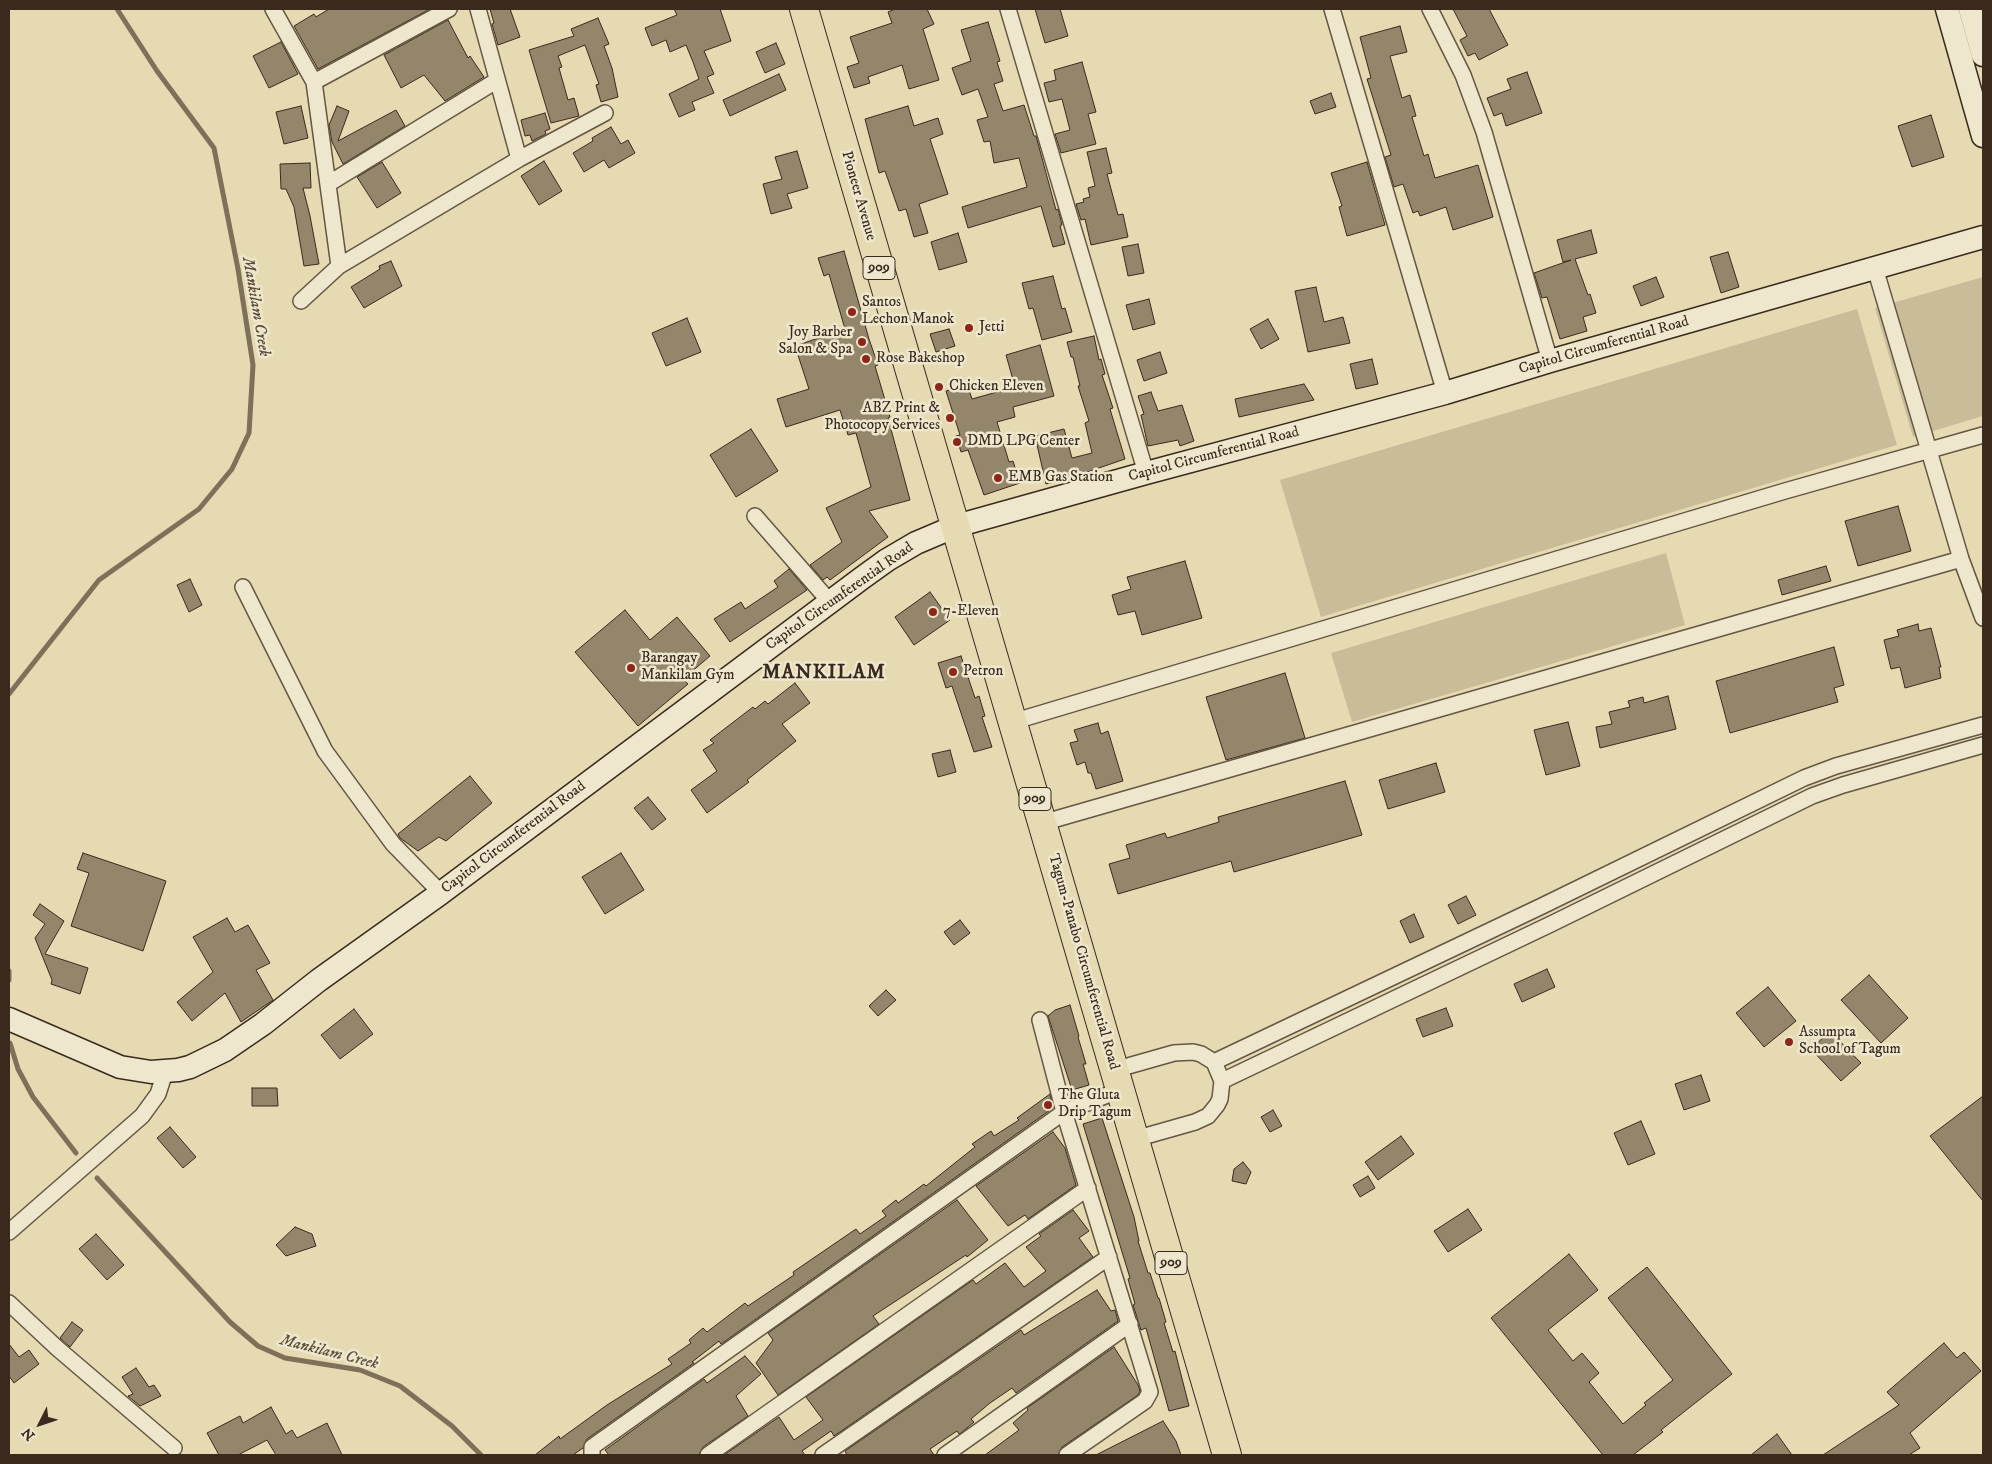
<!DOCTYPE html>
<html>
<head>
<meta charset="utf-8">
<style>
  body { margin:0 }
  #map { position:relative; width:1992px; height:1464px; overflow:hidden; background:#e6dab2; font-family:"IM FELL DW Pica",serif }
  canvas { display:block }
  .frame { position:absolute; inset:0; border:10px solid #3a2a1e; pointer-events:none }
  .north { position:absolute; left:15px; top:1399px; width:50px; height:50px; -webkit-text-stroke:4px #efe7cd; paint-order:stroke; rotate:229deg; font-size:14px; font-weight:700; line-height:20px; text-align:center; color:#3a2a1e }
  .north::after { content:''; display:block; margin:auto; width:18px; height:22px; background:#3a2a1e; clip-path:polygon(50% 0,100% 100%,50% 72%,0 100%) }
</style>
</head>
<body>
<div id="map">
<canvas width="1992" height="1464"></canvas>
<div class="frame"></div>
<div class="north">N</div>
</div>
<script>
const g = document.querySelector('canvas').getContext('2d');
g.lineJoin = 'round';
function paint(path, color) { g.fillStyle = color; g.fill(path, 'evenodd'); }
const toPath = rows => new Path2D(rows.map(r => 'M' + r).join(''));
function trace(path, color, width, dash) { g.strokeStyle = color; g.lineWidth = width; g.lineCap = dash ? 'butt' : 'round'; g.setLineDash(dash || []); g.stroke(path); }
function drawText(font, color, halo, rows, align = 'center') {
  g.font = font + ' "IM FELL DW Pica",serif'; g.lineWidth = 5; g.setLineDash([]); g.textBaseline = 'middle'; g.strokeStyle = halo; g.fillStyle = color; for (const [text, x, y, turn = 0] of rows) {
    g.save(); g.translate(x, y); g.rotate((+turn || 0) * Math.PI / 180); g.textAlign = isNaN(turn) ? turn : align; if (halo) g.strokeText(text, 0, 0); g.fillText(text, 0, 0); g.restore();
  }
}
const green = toPath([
  [1983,277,1983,416,1913,437,1875,308],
  [1857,309,1897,445,1321,617,1280,480],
  [1666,553,1685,625,1352,722,1331,653]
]);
const stream = toPath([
  [9,694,99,580,199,509,232,469,249,433,253,365,238,269,214,148,157,71,117,9],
  [9,971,9,980],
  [10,1043,18,1069,33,1097,76,1153],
  [97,1178,230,1322,258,1346,285,1358,360,1370,400,1386,452,1426,481,1455]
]);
const building = toPath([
  [329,9,430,9,318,69,294,26,314,14,316,17,329,9],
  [490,9,510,9,520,37,498,45,492,24,494,23,490,9],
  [674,9,720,9,731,41,704,51,714,74,707,77,714,93,692,102,695,110,679,117,669,94,699,79,693,62,686,45,670,52,666,40,652,46,645,28,677,15,674,9],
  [895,9,927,9,934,24,923,29,939,80,909,89,902,65,868,77,870,83,854,88,847,67,859,63,850,37,892,23,888,12,895,9],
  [1035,9,1060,9,1068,36,1045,43,1035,9],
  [1453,9,1489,9,1508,45,1479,60,1475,53,1468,56,1460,40,1467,36,1453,9],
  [598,18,609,44,604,46,612,68,618,97,601,102,596,85,599,84,585,45,558,56,562,67,559,68,568,100,574,98,579,116,551,123,529,50,574,36,571,29,598,18],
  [448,20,468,58,470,56,484,77,445,101,424,75,401,88,384,55,448,20],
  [988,22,1000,61,997,62,1003,81,994,84,1003,111,1024,105,1034,136,1036,136,1056,210,1058,209,1062,225,1060,226,1065,244,1053,247,1041,206,968,228,962,207,1027,187,1019,158,994,163,990,141,984,142,977,120,988,117,978,89,962,95,952,68,971,61,961,30,988,22],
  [1400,26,1407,52,1390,56,1402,98,1410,95,1416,116,1412,117,1424,156,1428,154,1435,178,1478,165,1493,217,1453,230,1446,207,1420,216,1418,211,1413,213,1403,184,1394,187,1385,157,1391,155,1367,79,1371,78,1360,37,1400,26],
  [281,42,298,74,269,88,253,56,281,42],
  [776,43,785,64,765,73,756,52,776,43],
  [1082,62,1096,112,1088,114,1096,144,1061,153,1055,134,1070,130,1062,99,1049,102,1044,83,1056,80,1054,70,1082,62],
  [1527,72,1542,113,1506,126,1502,113,1494,116,1487,98,1511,89,1507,79,1527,72],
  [779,74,786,90,730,116,723,100,779,74],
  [1331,93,1336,107,1315,114,1310,101,1331,93],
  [301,106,308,138,284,144,276,112,301,106],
  [337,106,349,111,338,141,396,110,405,126,343,164,332,142,329,125,337,106],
  [908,106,914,126,938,118,943,134,930,139,948,194,919,204,928,233,914,237,906,209,899,211,885,171,879,173,865,119,908,106],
  [545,113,550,129,545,131,546,134,532,141,530,135,525,136,521,120,545,113],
  [1931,115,1944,157,1912,167,1898,126,1931,115],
  [611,127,621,144,628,140,635,153,609,168,604,160,584,172,573,153,593,141,592,138,611,127],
  [1106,148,1112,173,1107,174,1118,215,1123,214,1128,237,1091,245,1085,219,1081,220,1076,204,1084,202,1083,199,1090,197,1088,188,1095,186,1087,152,1106,148],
  [797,151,808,188,787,194,792,208,771,214,763,184,782,179,775,157,797,151],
  [544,161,562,191,539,205,521,176,544,161],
  [382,162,401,193,377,208,357,177,382,162],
  [1367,162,1385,225,1347,236,1339,207,1342,206,1331,173,1367,162],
  [310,163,311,188,303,188,310,216,319,264,304,266,294,207,286,189,281,189,280,164,310,163],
  [1591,230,1597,253,1575,259,1588,295,1590,294,1596,313,1583,317,1587,331,1560,339,1547,297,1542,298,1534,273,1571,260,1563,262,1557,240,1591,230],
  [958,233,967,262,939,270,931,242,958,233],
  [1138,244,1144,273,1128,276,1122,247,1138,244],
  [844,251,869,339,878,365,875,366,890,417,888,418,910,500,869,511,888,537,830,580,827,577,823,580,810,565,842,542,826,508,871,487,856,433,848,435,840,410,786,427,777,399,809,389,795,346,845,329,829,274,824,276,818,258,844,251],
  [1728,252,1739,287,1721,293,1710,257,1728,252],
  [391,261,402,286,364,308,351,287,380,269,379,266,391,261],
  [1053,276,1062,309,1065,308,1072,332,1042,340,1033,308,1029,309,1022,283,1053,276],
  [1656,277,1664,297,1641,306,1633,286,1656,277],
  [1316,287,1324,322,1343,317,1350,343,1308,352,1295,291,1316,287],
  [1149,299,1155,324,1133,330,1126,305,1149,299],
  [687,318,701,352,666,366,652,333,687,318],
  [1268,319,1279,339,1261,349,1250,329,1268,319],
  [949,329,955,346,936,352,930,334,949,329],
  [1094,336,1099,360,1101,359,1105,374,1102,375,1113,408,1110,409,1125,459,1064,480,1046,484,1035,436,1064,429,1072,458,1092,453,1085,423,1089,421,1078,386,1080,386,1073,357,1071,357,1067,342,1094,336],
  [1040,345,1054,396,1013,407,1015,417,997,422,1009,462,1013,461,1020,483,984,495,968,450,961,452,956,436,960,435,946,391,967,384,972,399,1015,387,1006,355,1040,345],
  [1160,352,1167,373,1144,381,1137,360,1160,352],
  [1372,359,1378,384,1356,389,1350,364,1372,359],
  [1304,384,1314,400,1239,417,1235,399,1304,384],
  [1151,392,1158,411,1182,405,1194,441,1180,446,1178,440,1148,446,1141,415,1144,414,1138,396,1151,392],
  [751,429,778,471,736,497,710,455,751,429],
  [1898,506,1911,551,1858,566,1845,521,1898,506],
  [1185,561,1202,618,1142,635,1135,611,1118,615,1112,595,1131,589,1127,577,1185,561],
  [1826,566,1831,581,1782,595,1778,580,1826,566],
  [789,569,807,590,730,642,714,619,741,602,745,609,778,587,774,581,789,569],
  [190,579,202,605,189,612,177,585,190,579],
  [930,592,950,620,914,645,895,617,930,592],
  [625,610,650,640,677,617,710,656,683,679,688,684,638,726,575,652,625,610],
  [1918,624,1919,631,1931,628,1941,667,1939,667,1941,678,1905,688,1900,667,1891,669,1884,640,1899,636,1897,630,1918,624],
  [1834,647,1844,685,1834,688,1838,702,1730,733,1716,681,1834,647],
  [961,656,975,698,979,696,985,716,982,717,992,747,974,752,952,686,946,688,938,663,961,656],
  [1285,673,1305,738,1226,760,1206,697,1285,673],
  [795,683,810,703,782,724,796,741,747,780,749,782,707,813,691,790,717,771,703,750,714,743,710,740,753,707,755,709,765,701,768,704,795,683],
  [1668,696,1676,729,1600,748,1596,727,1612,724,1609,712,1630,707,1628,701,1643,697,1644,703,1668,696],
  [1568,722,1580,766,1546,775,1534,730,1568,722],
  [1098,723,1101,734,1108,731,1123,781,1096,789,1091,773,1088,773,1085,762,1077,765,1070,743,1078,741,1074,730,1098,723],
  [950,750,956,772,938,777,932,754,950,750],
  [1436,763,1445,792,1388,809,1379,780,1436,763],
  [470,776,492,803,446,841,439,837,418,851,400,838,398,834,470,776],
  [1345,781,1362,835,1234,872,1231,861,1118,894,1109,864,1130,858,1126,845,1165,833,1167,838,1219,822,1218,817,1345,781],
  [648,797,666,819,652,830,634,808,648,797],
  [83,853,166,881,143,951,71,926,89,873,77,869,83,853],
  [621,853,644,890,605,914,582,877,621,853],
  [1466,896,1476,915,1458,924,1448,905,1466,896],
  [40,904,64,921,45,954,88,968,80,994,51,984,52,980,35,938,45,924,33,915,40,904],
  [1414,914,1424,937,1410,943,1400,921,1414,914],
  [227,918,235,932,248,925,270,963,256,970,273,1000,241,1022,225,993,192,1021,177,1002,213,972,193,937,227,918],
  [960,920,970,933,954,945,944,932,960,920],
  [1547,969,1555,987,1522,1002,1514,984,1547,969],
  [1869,975,1908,1018,1881,1043,1841,1000,1869,975],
  [1768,987,1796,1021,1764,1047,1736,1013,1768,987],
  [886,990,896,1000,878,1016,869,1006,886,990],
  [1070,1005,1079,1036,1078,1037,1086,1064,1083,1064,1089,1085,1072,1090,1048,1016,1055,1010,1070,1005],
  [1446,1008,1453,1026,1423,1037,1416,1019,1446,1008],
  [354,1009,373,1034,340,1059,321,1035,354,1009],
  [1830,1031,1861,1063,1841,1081,1811,1049,1830,1031],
  [1701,1075,1710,1101,1684,1110,1675,1084,1701,1075],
  [252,1088,277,1088,278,1106,252,1106,252,1088],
  [1050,1094,1053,1108,721,1344,719,1341,692,1362,694,1363,587,1439,583,1448,573,1455,535,1455,559,1436,560,1439,607,1405,672,1364,668,1359,691,1343,689,1340,703,1328,707,1332,745,1303,748,1306,794,1275,793,1272,856,1229,860,1234,886,1216,882,1211,896,1200,898,1203,924,1184,926,1186,975,1147,972,1144,991,1131,994,1136,1019,1120,1017,1118,1050,1094],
  [1983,1096,1983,1201,1930,1136,1983,1096],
  [1273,1110,1282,1126,1270,1132,1261,1117,1273,1110],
  [1102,1118,1134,1217,1139,1241,1138,1241,1148,1273,1150,1273,1158,1298,1159,1298,1166,1322,1164,1323,1173,1352,1175,1351,1189,1406,1169,1411,1146,1328,1141,1330,1133,1305,1135,1304,1128,1279,1130,1278,1083,1124,1102,1118],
  [1641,1121,1655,1154,1628,1165,1614,1133,1641,1121],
  [170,1127,196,1157,183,1168,157,1138,170,1127],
  [1053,1132,1065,1148,1076,1185,1028,1219,1025,1215,1008,1226,976,1186,1053,1132],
  [1401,1136,1414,1154,1378,1180,1365,1162,1401,1136],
  [1243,1162,1251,1172,1246,1184,1232,1181,1234,1169,1243,1162],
  [1368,1176,1375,1188,1360,1197,1353,1185,1368,1176],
  [957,1200,988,1240,967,1257,966,1255,873,1316,879,1324,778,1395,756,1363,773,1340,768,1333,957,1200],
  [1468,1209,1482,1230,1448,1252,1434,1231,1468,1209],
  [1073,1210,1089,1231,1079,1238,1093,1257,834,1436,831,1431,802,1451,805,1455,724,1455,779,1417,794,1440,823,1420,806,1397,973,1280,976,1284,1005,1263,1024,1287,1046,1271,1026,1247,1041,1236,1039,1234,1073,1210],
  [295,1227,312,1234,316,1246,286,1256,276,1245,295,1227],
  [96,1234,124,1265,107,1280,79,1249,96,1234],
  [1569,1254,1598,1290,1548,1330,1573,1361,1582,1353,1599,1373,1589,1382,1623,1424,1646,1405,1644,1403,1673,1380,1608,1298,1647,1267,1732,1374,1661,1430,1663,1432,1633,1455,1603,1455,1491,1318,1569,1254],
  [1097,1290,1111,1311,1115,1310,1118,1321,1016,1393,1012,1388,990,1403,971,1419,974,1422,961,1433,959,1434,957,1431,930,1449,934,1455,847,1455,845,1451,1021,1330,1024,1335,1097,1290],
  [72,1322,83,1330,70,1347,60,1338,72,1322],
  [1944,1343,1957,1358,1964,1352,1981,1371,1910,1433,1920,1448,1909,1455,1823,1455,1899,1405,1887,1392,1944,1343],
  [9,1344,19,1357,29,1350,39,1364,14,1383,9,1376,9,1344],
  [1114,1347,1138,1385,1140,1391,1138,1395,1062,1447,1058,1455,985,1455,1019,1430,1013,1423,1028,1410,1027,1408,1114,1347],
  [745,1356,761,1374,736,1396,748,1416,703,1447,699,1455,609,1455,605,1450,704,1379,707,1383,745,1356],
  [136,1368,149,1387,154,1385,161,1396,140,1406,128,1396,133,1394,122,1377,136,1368],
  [271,1407,286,1434,292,1430,297,1438,327,1423,342,1455,276,1455,267,1440,238,1455,219,1455,207,1433,240,1416,243,1423,271,1407],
  [1163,1421,1176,1441,1181,1455,1096,1455,1163,1421],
  [1777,1434,1792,1455,1751,1455,1777,1434]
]);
const street = toPath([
  [273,9,314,82,339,266],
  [478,9,519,159],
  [1008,9,1146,473],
  [1332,9,1445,393],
  [1430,9,1463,75,1484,132,1550,361],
  [314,82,449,9],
  [328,184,496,81],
  [1875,268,1961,559,1983,618],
  [301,301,339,266,519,159,605,113],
  [755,516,830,602],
  [243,587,325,751,393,844,441,893],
  [1012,722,1785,491,1983,435],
  [1042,823,1961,559],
  [1040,1020,1064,1112,1150,1392,1145,1401,1067,1455],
  [1214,1062,1542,906,1804,778,1836,766,1983,725],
  [1114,1070,1174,1053,1193,1052,1201,1054,1214,1062,1222,1081,1220,1099,1217,1105,1208,1116,1195,1122,1135,1139],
  [1222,1081,1551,924,1812,796,1843,785,1983,745],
  [9,1232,142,1116,158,1094,165,1072],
  [9,1303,57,1348,174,1448],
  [592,1455,592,1447,1064,1112,1120,1090],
  [708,1455,1088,1188],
  [823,1455,1109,1257],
  [945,1455,1130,1324]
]);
const secondary = toPath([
  [1947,9,1983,136],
  [1970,9,1983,55],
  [9,1019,120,1067,151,1072,178,1070,190,1067,225,1050,263,1024,319,980,441,893,862,578,887,560,916,543,956,526,1146,473,1445,393,1550,361,1983,237]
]);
const highway = toPath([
  [804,9,1227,1455]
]);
const markers = [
  [852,312,5,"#8f2418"],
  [969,328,5,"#8f2418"],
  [862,342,5,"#8f2418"],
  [866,359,5,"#8f2418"],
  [939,387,5,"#8f2418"],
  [950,418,5,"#8f2418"],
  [957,442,5,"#8f2418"],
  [998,478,5,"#8f2418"],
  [933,612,5,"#8f2418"],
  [631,668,5,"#8f2418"],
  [953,672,5,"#8f2418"],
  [1789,1042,5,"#8f2418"],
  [1048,1105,5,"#8f2418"]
];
const shields = [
  [879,268,32],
  [1035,799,32],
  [1171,1263,32]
];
const shieldNames = [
  ["909",879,268],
  ["909",1035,799],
  ["909",1171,1263]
];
const streetNames = [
  ["Pioneer Avenue",858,196,74],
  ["Capitol Circumferential Road",1604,346,-16],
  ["Capitol Circumferential Road",1214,455,-15],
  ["Capitol Circumferential Road",840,597,-35],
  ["Capitol Circumferential Road",514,838,-37],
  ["Tagum-Panabo Circumferential Road",1083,962,74]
];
const poiNames = [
  ["Santos",862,303],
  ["Lechon Manok",862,320],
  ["Jetti",979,328],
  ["Joy Barber",852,333,"right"],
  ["Salon & Spa",852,350,"right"],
  ["Rose Bakeshop",876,359],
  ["Chicken Eleven",949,387],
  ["ABZ Print &",940,409,"right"],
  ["Photocopy Services",940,426,"right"],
  ["DMD LPG Center",967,442],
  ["EMB Gas Station",1008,478],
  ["7-Eleven",943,612],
  ["Barangay",641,659],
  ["Mankilam Gym",641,676],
  ["Petron",963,672],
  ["Assumpta",1799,1033],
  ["School of Tagum",1799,1050],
  ["The Gluta",1058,1096],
  ["Drip Tagum",1058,1113]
];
const waterNames = [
  ["Mankilam Creek",255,307,80],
  ["Mankilam Creek",329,1353,14]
];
const districtNames = [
  ["MANKILAM",824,674]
];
paint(green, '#c9bc99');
trace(stream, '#7e7059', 5);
paint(building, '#93866b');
trace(building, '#3a2a1e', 1);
trace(street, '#655643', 18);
trace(secondary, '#3a2a1e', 25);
trace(highway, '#3a2a1e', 30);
trace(street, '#efe7cd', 15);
trace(secondary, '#efe7cd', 22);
trace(highway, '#e6dab2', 28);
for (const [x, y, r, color] of markers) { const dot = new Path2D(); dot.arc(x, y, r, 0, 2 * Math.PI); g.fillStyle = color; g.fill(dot); trace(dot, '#efe7cd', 2); }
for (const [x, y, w] of shields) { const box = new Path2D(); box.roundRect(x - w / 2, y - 11.5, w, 23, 4); g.fillStyle = '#efe7cd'; g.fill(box); trace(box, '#3a2a1e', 1); }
drawText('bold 14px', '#3a2a1e', null, shieldNames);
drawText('15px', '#3a2a1e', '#efe7cd', streetNames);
drawText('15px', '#3a2a1e', '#efe7cd', poiNames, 'left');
drawText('italic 16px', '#5c4d3b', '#efe7cd', waterNames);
g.letterSpacing = '1px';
drawText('bold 20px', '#3a2a1e', '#efe7cd', districtNames);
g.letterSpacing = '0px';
</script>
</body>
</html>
